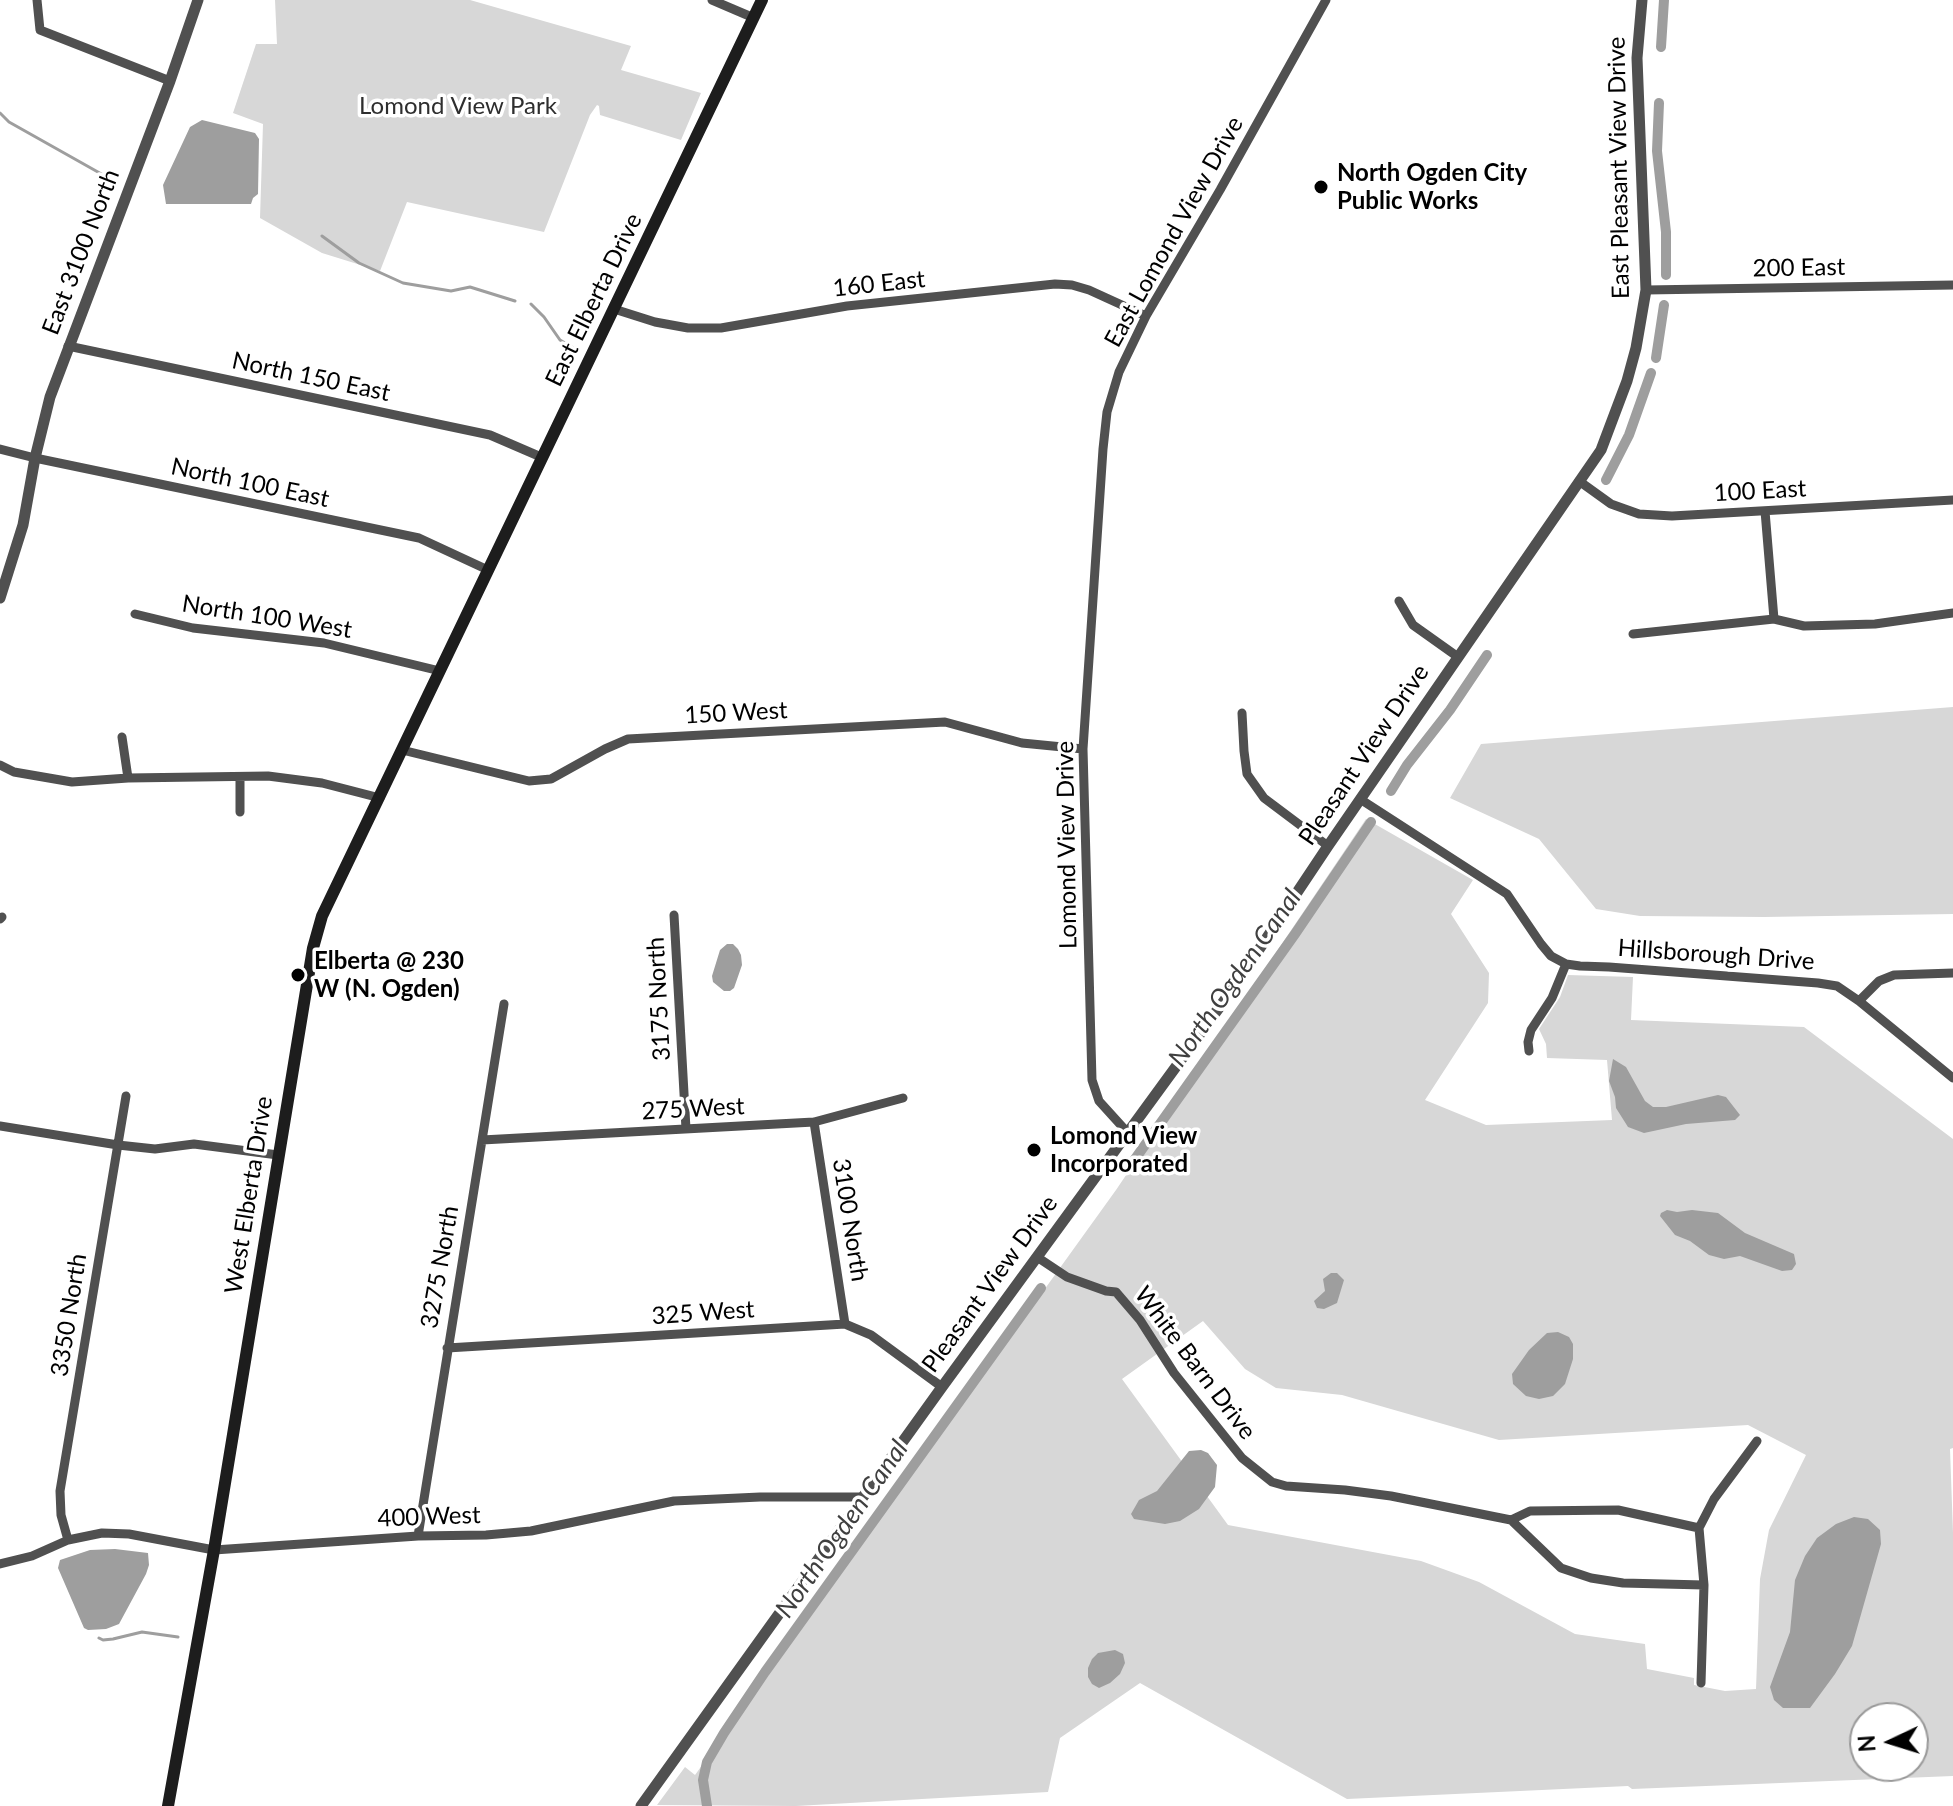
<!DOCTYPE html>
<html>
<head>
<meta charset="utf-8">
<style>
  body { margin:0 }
  #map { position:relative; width:1953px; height:1806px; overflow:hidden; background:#fff; font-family:Lato,sans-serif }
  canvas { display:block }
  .north { position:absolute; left:1849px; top:1702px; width:80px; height:80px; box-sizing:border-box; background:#fff; border:2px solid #999; border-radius:50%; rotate:266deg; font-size:22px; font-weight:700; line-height:32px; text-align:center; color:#000 }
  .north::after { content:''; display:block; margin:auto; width:28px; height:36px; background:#000; clip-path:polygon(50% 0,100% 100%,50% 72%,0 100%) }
</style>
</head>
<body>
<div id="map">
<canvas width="1953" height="1806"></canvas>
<div class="north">N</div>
</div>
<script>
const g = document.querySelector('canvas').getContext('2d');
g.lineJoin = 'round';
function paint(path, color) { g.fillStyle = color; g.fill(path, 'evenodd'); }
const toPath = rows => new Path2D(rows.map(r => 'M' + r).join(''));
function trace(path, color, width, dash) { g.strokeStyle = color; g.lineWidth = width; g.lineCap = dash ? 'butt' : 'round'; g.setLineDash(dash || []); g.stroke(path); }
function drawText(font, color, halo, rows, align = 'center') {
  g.font = font + ' Lato,sans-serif'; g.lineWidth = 7; g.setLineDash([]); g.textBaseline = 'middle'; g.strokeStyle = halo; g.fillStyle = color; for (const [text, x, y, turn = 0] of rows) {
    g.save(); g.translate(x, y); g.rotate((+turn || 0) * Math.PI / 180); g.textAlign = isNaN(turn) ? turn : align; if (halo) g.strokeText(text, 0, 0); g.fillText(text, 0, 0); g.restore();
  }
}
const green = toPath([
  [275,0,470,0,631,46,621,70,701,93,681,140,600,115,599,106,597,105,590,115,544,232,407,202,380,271,322,253,260,218,263,124,233,113,256,44,277,44],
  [1953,707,1953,914,1764,917,1640,916,1596,909,1539,839,1450,798,1481,744],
  [1366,819,1473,880,1451,914,1489,973,1488,1003,1425,1100,1486,1125,1612,1120,1607,1060,1547,1058,1546,1044,1539,1029,1560,997,1568,975,1633,977,1631,1020,1804,1027,1953,1139,1953,1448,1950,1449,1953,1533,1953,1776,1632,1789,1628,1786,1347,1799,1140,1683,1060,1738,1048,1792,796,1806,657,1805,685,1767,695,1775,1116,1190],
  [1203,1321,1245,1369,1276,1388,1342,1395,1499,1440,1748,1425,1806,1455,1769,1530,1760,1579,1756,1689,1725,1691,1694,1685,1694,1678,1647,1669,1645,1644,1575,1634,1479,1582,1421,1561,1228,1525,1122,1379],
  [1865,1718,1913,1718,1913,1766,1865,1766]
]);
const water = toPath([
  [202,120,255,133,259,139,258,194,253,198,251,204,166,204,163,185,190,127],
  [727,944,733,944,738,949,741,955,742,965,734,988,730,991,724,991,713,982,712,976,720,950],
  [1613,1059,1626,1067,1645,1101,1653,1107,1666,1107,1718,1095,1726,1097,1740,1115,1735,1120,1686,1124,1644,1133,1628,1127,1616,1108,1615,1097,1609,1081],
  [1667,1210,1677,1212,1692,1210,1718,1213,1745,1233,1794,1254,1796,1264,1792,1270,1782,1271,1740,1256,1724,1259,1709,1255,1690,1241,1675,1235,1660,1216,1661,1213],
  [1331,1273,1337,1273,1344,1280,1337,1303,1324,1309,1317,1308,1314,1301,1325,1291,1323,1279],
  [1558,1332,1569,1337,1573,1344,1573,1359,1565,1384,1553,1396,1539,1399,1526,1396,1513,1384,1512,1374,1529,1350,1547,1333],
  [1201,1450,1208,1453,1217,1465,1215,1487,1199,1509,1180,1521,1165,1524,1134,1519,1131,1514,1139,1500,1157,1491,1189,1451],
  [1854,1517,1868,1519,1880,1530,1881,1544,1852,1646,1835,1674,1810,1708,1783,1708,1774,1700,1770,1687,1790,1632,1795,1580,1805,1556,1817,1538,1836,1524],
  [115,1549,148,1553,149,1565,146,1574,119,1624,106,1629,88,1630,84,1628,58,1568,60,1560,90,1550],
  [1115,1650,1123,1654,1125,1663,1120,1674,1110,1683,1099,1688,1092,1684,1088,1677,1088,1668,1092,1659,1098,1653]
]);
const stream = toPath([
  [0,113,9,122,105,176],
  [322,236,359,263,403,283,451,291,470,287,515,301],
  [531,304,544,317,560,340,577,350],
  [99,1638,103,1640,113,1639,142,1632,178,1637]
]);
const canal = toPath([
  [1661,47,1664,0],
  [1659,103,1657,151,1666,232,1666,275],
  [1656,358,1664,305],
  [1606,480,1629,435,1651,373],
  [1391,791,1407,765,1450,710,1487,655],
  [1135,1159,1295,934,1371,822],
  [707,1806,703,1780,707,1762,724,1733,765,1672,1041,1288]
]);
const minor = toPath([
  [37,0,40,30,170,81],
  [712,0,754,18],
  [1646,290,1953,285],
  [614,309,655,322,688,328,721,328,847,306,1055,284,1072,285,1089,290,1146,316],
  [68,346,490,435,541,457],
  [0,449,35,458,419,538,488,570],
  [1579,481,1611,504,1639,514,1672,516,1953,500],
  [1765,511,1774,619],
  [1399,601,1413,625,1458,657],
  [135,614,193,628,324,643,440,671],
  [1633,634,1774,619,1804,626,1875,624,1953,613],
  [1242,713,1244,751,1247,774,1264,798,1328,846],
  [122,737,128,778],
  [402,750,529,781,551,779,605,749,628,739,945,722,1022,743,1083,749],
  [0,765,14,772,72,782,128,778,268,776,322,783,380,798],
  [240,777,240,812],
  [1360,799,1507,894,1541,944,1551,956,1566,964,1580,966,1609,967,1818,983,1837,986,1859,1001,1953,1078],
  [674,915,686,1129],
  [0,919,2,917],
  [1859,1001,1879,981,1894,975,1953,973],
  [1529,1051,1528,1042,1531,1030,1552,998,1566,964],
  [814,1122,845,1324],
  [0,1126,118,1145,155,1149,194,1144,278,1155],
  [1128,1133,1099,1101,1092,1080,1083,749,1103,449,1107,412,1119,372,1146,316,1220,190,1326,0],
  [482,1140,814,1122,903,1098],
  [1037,1257,1067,1277,1106,1291,1116,1292,1140,1320,1174,1373,1242,1458,1272,1482,1286,1486,1345,1490,1391,1496,1511,1520,1561,1568,1591,1578,1623,1583,1704,1585],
  [447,1348,845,1324,871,1335,942,1387],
  [1511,1520,1530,1511,1618,1510,1699,1528],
  [418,1536,504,1004],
  [68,1540,61,1515,60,1491,126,1096],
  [0,1564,32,1556,68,1540,102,1533,129,1534,214,1550,418,1536,486,1535,531,1531,674,1501,760,1497,863,1497],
  [1701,1683,1704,1585,1699,1528,1714,1499,1757,1441]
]);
const tertiary = toPath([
  [0,598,23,525,35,458,50,397,170,81,198,0],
  [641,1806,942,1387,1232,990,1328,846,1601,450,1627,381,1636,348,1646,290,1637,58,1642,0]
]);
const secondary = toPath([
  [168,1806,214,1550,313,948,322,916,762,0]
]);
const markers = [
  [1321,187,8,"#000"],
  [298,975,8,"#000"],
  [1034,1150,8,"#000"]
];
const parkNames = [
  ["Lomond View Park",458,106]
];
const streetNames = [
  ["East Pleasant View Drive",1619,168,-91],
  ["East Lomond View Drive",1174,232,-61],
  ["East 3100 North",81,252,-69],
  ["200 East",1799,268,-1],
  ["160 East",879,284,-6],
  ["East Elberta Drive",594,300,-64],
  ["North 150 East",311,377,12],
  ["North 100 East",250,483,12],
  ["100 East",1760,491,-3],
  ["North 100 West",267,617,9],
  ["150 West",736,713,-3],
  ["Pleasant View Drive",1364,755,-56],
  ["Lomond View Drive",1067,845,-91],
  ["Hillsborough Drive",1716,955,4],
  ["3175 North",659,999,-93],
  ["275 West",693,1109,-3],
  ["West Elberta Drive",249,1195,-81],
  ["3100 North",850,1220,81],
  ["3275 North",440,1267,-80],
  ["Pleasant View Drive",990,1284,-54],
  ["325 West",703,1313,-4],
  ["3350 North",69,1315,-81],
  ["White Barn Drive",1195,1363,53],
  ["400 West",429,1517,-2]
];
const poiNames = [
  ["North Ogden City",1337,173],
  ["Public Works",1337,201],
  ["Elberta @ 230",314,961],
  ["W (N. Ogden)",314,989],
  ["Lomond View",1050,1136],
  ["Incorporated",1050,1164]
];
const waterNames = [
  ["North Ogden Canal",1235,978,-55],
  ["North Ogden Canal",842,1529,-55]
];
paint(green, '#d7d7d7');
paint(water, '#9e9e9e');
trace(stream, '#9e9e9e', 3);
trace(canal, '#9e9e9e', 10);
trace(minor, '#505050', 9);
trace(tertiary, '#505050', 11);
trace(secondary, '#1d1d1d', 12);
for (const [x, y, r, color] of markers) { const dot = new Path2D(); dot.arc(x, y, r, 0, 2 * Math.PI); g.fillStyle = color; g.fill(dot); trace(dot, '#fff', 3); }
drawText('24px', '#2e2e2e', '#fff', parkNames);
drawText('24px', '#000', '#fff', streetNames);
drawText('bold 24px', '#000', '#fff', poiNames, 'left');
drawText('italic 26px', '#3f3f3f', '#fff', waterNames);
</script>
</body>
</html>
